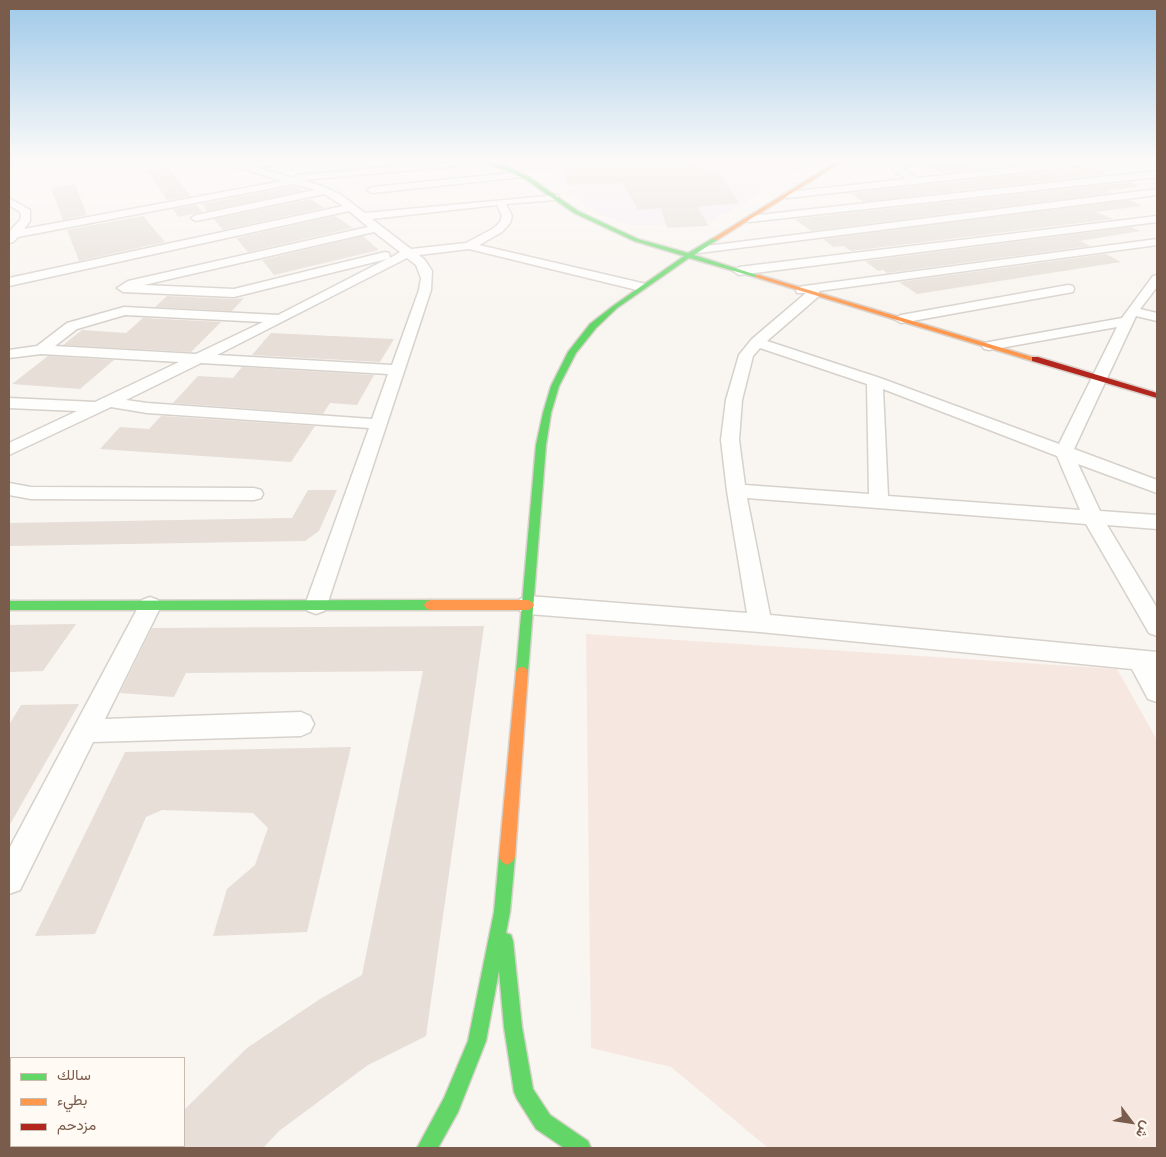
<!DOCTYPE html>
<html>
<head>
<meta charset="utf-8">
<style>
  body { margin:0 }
  #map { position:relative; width:1166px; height:1157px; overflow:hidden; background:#f9f5f0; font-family:"Golos Text",Vazirmatn,sans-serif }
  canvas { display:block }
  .frame { position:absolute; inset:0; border:10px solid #7a5c4d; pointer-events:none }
  .legend { position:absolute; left:10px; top:1057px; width:175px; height:90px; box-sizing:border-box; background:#fffaf3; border:1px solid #cabbb1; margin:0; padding:6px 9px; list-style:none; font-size:15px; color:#7a5c4d }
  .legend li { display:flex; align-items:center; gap:10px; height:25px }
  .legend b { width:25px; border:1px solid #cabbb1 }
  .north { position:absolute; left:1106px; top:1097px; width:50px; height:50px; -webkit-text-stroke:4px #fffaf3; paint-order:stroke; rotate:121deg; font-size:14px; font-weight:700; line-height:20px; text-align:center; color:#7a5c4d }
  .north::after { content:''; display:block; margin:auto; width:18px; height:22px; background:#7a5c4d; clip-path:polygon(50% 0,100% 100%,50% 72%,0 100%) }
</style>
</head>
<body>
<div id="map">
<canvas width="1166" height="1157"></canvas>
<div class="frame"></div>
<ul class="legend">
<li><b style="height:6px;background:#63d668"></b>سالك</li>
<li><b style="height:6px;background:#ff974d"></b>بطيء</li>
<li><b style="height:6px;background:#b3261e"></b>مزدحم</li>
</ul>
<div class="north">ش</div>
</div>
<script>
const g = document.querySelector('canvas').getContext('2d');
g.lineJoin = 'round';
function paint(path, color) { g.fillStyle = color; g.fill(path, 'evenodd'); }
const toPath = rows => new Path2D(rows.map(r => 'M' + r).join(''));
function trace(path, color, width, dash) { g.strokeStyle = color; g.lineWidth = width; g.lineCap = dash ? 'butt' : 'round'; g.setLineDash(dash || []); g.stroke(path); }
const commercial = toPath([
  [586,634,1117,669,1157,740,1157,1148,768,1148,671,1067,591,1048]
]);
const education = toPath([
  [492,159,817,159,724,215,719,214,713,222,633,226,599,214,557,185,552,170,530,171]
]);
const building = toPath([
  [563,159,684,159,708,170,712,170,716,173,720,173,739,203,697,207,709,226,667,228,661,208,638,210,623,183,568,185],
  [976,159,1069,159,1072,160,943,173,928,166],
  [168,166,190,196,167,200,147,170],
  [1090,167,1110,174,863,202,850,193],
  [1129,182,1141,186,1107,191,1112,193,811,231,795,219],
  [75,184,87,215,63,220,51,188],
  [295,186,303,191,207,211,202,204],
  [311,199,324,208,223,230,214,219],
  [1130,200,1142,206,1096,212,1113,219,851,251,843,246,833,247,823,239],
  [197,205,202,212,178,217,173,209],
  [143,216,165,242,79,261,67,230],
  [335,216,353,228,248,252,236,238],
  [1131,227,1140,231,1080,241,1090,246,887,273,883,270,878,271,865,261],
  [363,236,379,250,274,275,262,260],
  [1106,254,1121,262,917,294,899,282],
  [167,296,234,299,244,298,232,311,155,307],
  [143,318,221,322,191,352,63,345,82,330,126,333],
  [271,333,394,339,380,362,252,355],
  [48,356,114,360,80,389,12,384],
  [242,367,374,375,357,405,330,403,323,414,173,403,198,376,233,378],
  [161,416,315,426,291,462,100,449,120,427,149,429],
  [308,490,337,490,319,531,305,541,9,546,9,523,292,518],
  [76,624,43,671,9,672,9,625],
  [484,626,426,1036,368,1065,279,1131,263,1148,184,1148,184,1110,247,1048,320,999,362,975,423,671,186,673,174,697,120,693,152,628],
  [79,704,9,826,9,725,21,705],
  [351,747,307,932,213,936,227,889,255,865,268,828,253,813,162,810,146,817,95,934,35,936,125,752]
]);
const street = toPath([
  [9,159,22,159,9,163,9,159],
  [211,159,224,159,249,165,253,162,298,159,330,159,325,162,256,167,293,178,298,175,483,159,483,163,480,164,303,180,322,186,340,194,365,213,558,195,559,197,554,200,506,204,512,216,510,223,502,232,479,245,646,284,647,287,641,291,469,249,419,255,425,260,432,271,431,290,327,605,324,611,316,614,308,611,305,605,369,428,147,413,111,407,9,455,9,443,77,411,9,408,9,398,95,402,179,362,41,354,9,358,9,350,37,346,67,323,124,307,278,315,387,259,234,297,123,292,117,288,128,281,368,227,349,211,9,286,9,278,343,206,324,194,196,221,191,218,196,215,315,190,294,184,18,237,13,242,9,243,9,232,20,220,21,215,20,212,9,205,9,198,30,210,30,221,24,229,282,181,211,159],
  [497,205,502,216,500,222,494,228,466,243,411,249,372,219,497,205],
  [374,232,400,252,390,258,389,253,385,252,234,289,144,285,374,232],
  [407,258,416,265,421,278,419,290,392,365,217,355,407,258],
  [125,315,263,322,196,354,55,346,77,329,125,315],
  [201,363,388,374,372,419,147,403,126,400,201,363],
  [924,159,954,159,949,162,907,166,902,168,917,178,1096,159,1121,159,1116,162,787,198,782,195,787,192,906,179,893,170,893,166,905,160,924,159],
  [1157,171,1157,177,749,222,744,219,749,216,1157,171],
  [520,172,523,173,523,177,372,193,367,190,372,187,520,172],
  [1157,189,1157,195,699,253,693,250,699,247,1157,189],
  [1157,216,1157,222,739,275,733,271,739,267,1157,216],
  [1157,239,1157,245,819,291,819,296,767,341,880,378,1059,444,1117,327,989,350,984,349,982,346,984,343,989,342,1122,318,1153,276,1157,275,1157,287,1140,309,1157,313,1157,321,1136,316,1074,449,1157,480,1157,493,1078,464,1100,511,1157,515,1157,529,1107,525,1157,608,1157,636,1149,633,1086,524,747,498,770,615,1157,652,1157,702,1148,699,1132,669,760,632,528,614,520,611,517,605,520,599,528,596,747,613,727,491,721,440,726,400,739,355,752,339,806,293,797,293,796,290,797,287,1157,239],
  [760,348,867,384,869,494,745,485,739,440,742,400,753,356,760,348],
  [883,389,1057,456,1080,510,888,496,883,389],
  [1068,285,1073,286,1074,289,1073,292,901,323,894,319,901,315,1068,285],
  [9,483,31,487,254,488,261,490,263,494,261,498,254,500,31,499,9,495,9,483],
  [150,597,158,600,161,606,105,719,301,712,310,716,314,724,310,732,301,736,93,742,20,890,9,894,9,849,142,600,150,597],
  [9,1087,11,1087,11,1123,9,1123,9,1087]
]);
const fast = toPath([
  [471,159,477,159,510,168,529,177,578,211,638,239,688,253,713,238,717,238,717,240,694,255,760,276,755,277,689,258,617,308,596,328,576,353,559,386,551,413,546,445,528,672,526,676,522,677,518,676,516,672,536,445,543,413,551,386,568,352,590,324,613,306,684,256,634,241,574,213,525,179,506,170,471,159],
  [430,600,434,602,436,605,434,608,430,610,9,610,9,601,430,600],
  [507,849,512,852,515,857,510,912,506,933,511,935,513,941,522,1027,533,1089,550,1115,588,1141,591,1148,564,1148,536,1129,517,1099,514,1092,504,1027,499,971,486,1041,458,1112,438,1148,417,1148,444,1098,468,1041,494,912,499,857,502,852,507,849]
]);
const slow = toPath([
  [841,159,846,159,717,240,712,239,841,159],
  [755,275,759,275,1039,359,1032,361,755,277,755,275],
  [430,600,528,600,532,602,534,605,532,608,528,610,430,610,426,608,424,605,426,602,430,600],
  [522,667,526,668,528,672,515,857,512,862,507,865,502,862,499,857,516,672,518,668,522,667]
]);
const jam = toPath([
  [1032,357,1038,357,1157,393,1157,398,1032,361,1032,357]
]);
paint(commercial, '#f6e8e1');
paint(education, '#f6eef6');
paint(building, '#e6ded7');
trace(street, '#d7d1cb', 3);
trace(fast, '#d9d2cb', 3);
trace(slow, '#d9d2cb', 3);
trace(jam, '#d9d2cb', 3);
paint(street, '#fefefd');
paint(fast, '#63d668');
paint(slow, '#ff974d');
paint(jam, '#b3261e');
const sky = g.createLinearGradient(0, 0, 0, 320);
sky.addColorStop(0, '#9ec9e9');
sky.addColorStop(0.5, '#fcfaf8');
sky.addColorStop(1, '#fcfaf800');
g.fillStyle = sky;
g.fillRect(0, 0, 1166, 320);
</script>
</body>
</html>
